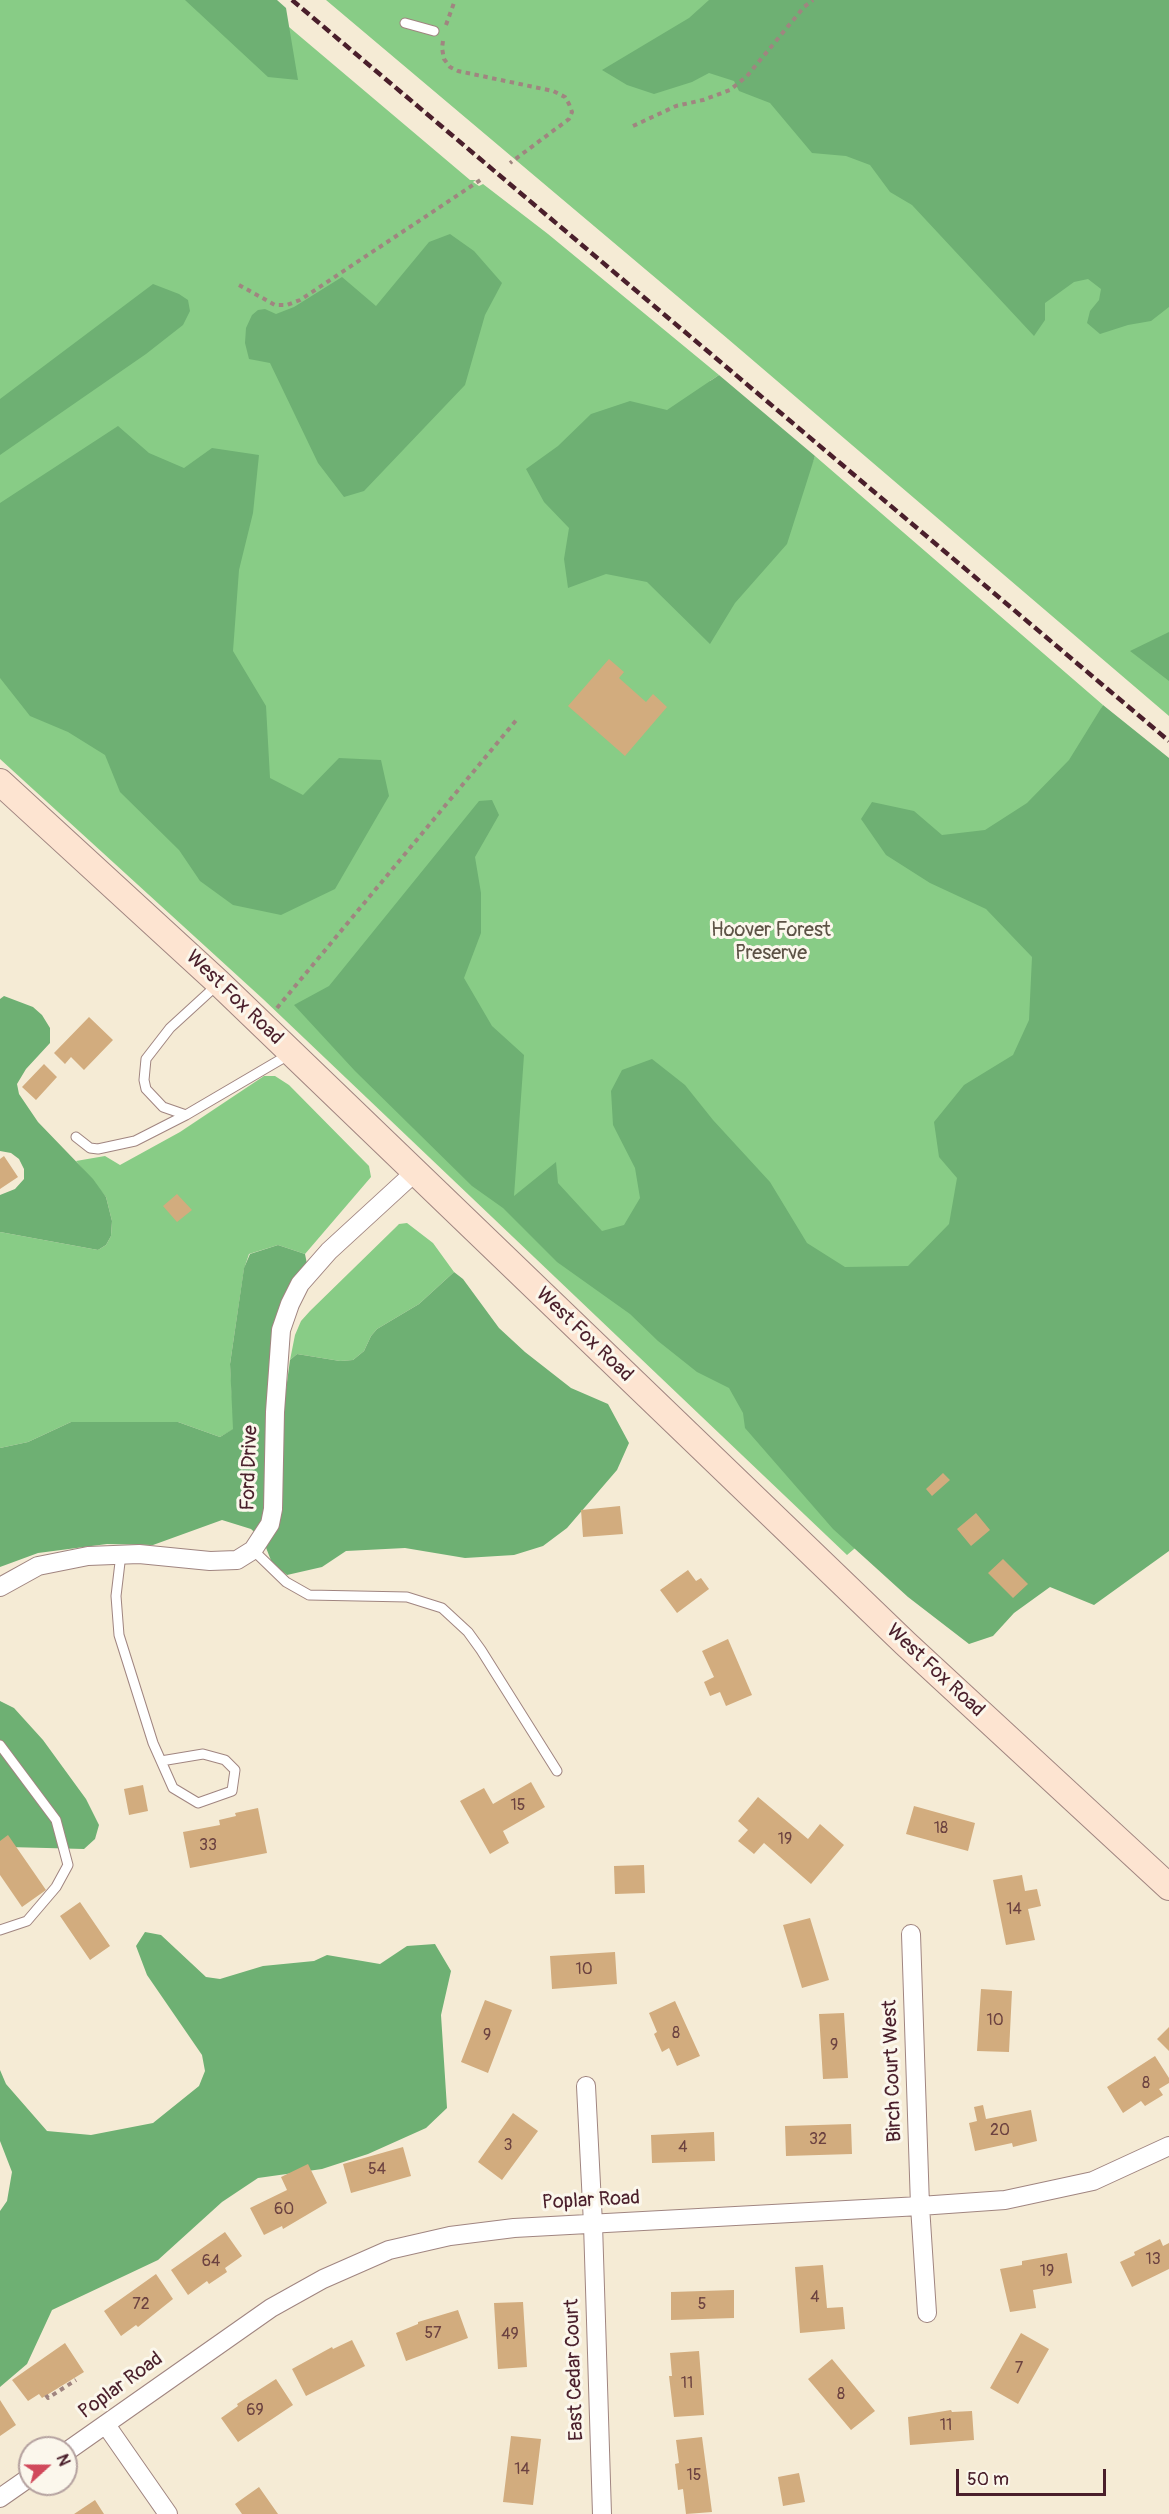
<!DOCTYPE html>
<html>
<head>
<meta charset="utf-8">
<style>
  body { margin:0 }
  #map { position:relative; width:1169px; height:2514px; overflow:hidden; background:#f5ebd5; font-family:Pangolin,sans-serif }
  canvas { display:block }
  .north { position:absolute; left:18px; top:2436px; width:60px; height:60px; box-sizing:border-box; background:#fbf7ec; border:2px solid #b4a19f; border-radius:50%; rotate:69deg; font-size:16px; font-weight:700; line-height:24px; text-align:center; color:#4a1f2b }
  .north::after { content:''; display:block; margin:auto; width:21px; height:27px; background:#d1495b; clip-path:polygon(50% 0,100% 100%,50% 72%,0 100%) }
  .scale { position:absolute; left:956px; top:2469px; width:150px; height:27px; box-sizing:border-box; border:3px solid #4a1f2b; border-top:0; padding-left:8px; font-size:18px; line-height:21px; white-space:nowrap; color:#4a1f2b; -webkit-text-stroke:4px #fbf7ec; paint-order:stroke }
</style>
</head>
<body>
<div id="map">
<canvas width="1169" height="2514"></canvas>
<div class="north">N</div>
<div class="scale">50 m</div>
</div>
<script>
const g = document.querySelector('canvas').getContext('2d');
g.lineJoin = 'round';
function paint(path, color) { g.fillStyle = color; g.fill(path, 'evenodd'); }
const toPath = rows => new Path2D(rows.map(r => 'M' + r).join(''));
function trace(path, color, width, dash) { g.strokeStyle = color; g.lineWidth = width; g.lineCap = dash ? 'butt' : 'round'; g.setLineDash(dash || []); g.stroke(path); }
function drawText(font, color, halo, rows, align = 'center') {
  g.font = font + ' Pangolin,sans-serif'; g.lineWidth = 6; g.setLineDash([]); g.textBaseline = 'middle'; g.strokeStyle = halo; g.fillStyle = color; for (const [text, x, y, turn = 0] of rows) {
    g.save(); g.translate(x, y); g.rotate((+turn || 0) * Math.PI / 180); g.textAlign = isNaN(turn) ? turn : align; if (halo) g.strokeText(text, 0, 0); g.fillText(text, 0, 0); g.restore();
  }
}
const green = toPath([
  [0,0,257,0,470,180,476,180,473,182,479,186,483,184,548,234,719,375,710,381,811,466,815,456,1103,705,1101,709,1037,1393,847,1555,263,999,0,759],
  [326,0,1169,0,1169,716,728,339],
  [264,1076,275,1076,289,1085,369,1166,371,1177,305,1254,278,1245,249,1254,244,1269,230,1364,234,1429,220,1437,178,1422,71,1422,28,1442,0,1448,0,1232,98,1250,106,1245,111,1236,112,1221,106,1197,76,1161,105,1156,120,1165,180,1132],
  [407,1223,433,1243,454,1272,419,1304,377,1329,371,1336,364,1351,353,1360,340,1361,297,1354,290,1360,295,1335,301,1321,310,1311,394,1229,399,1224]
]);
const forest = toPath([
  [185,0,277,0,286,8,298,80,268,77],
  [709,0,1169,0,1169,307,1151,321,1128,325,1100,334,1087,323,1090,311,1099,300,1101,289,1088,279,1074,282,1045,303,1045,320,1034,336,912,205,890,192,870,165,846,156,812,153,770,103,739,91,734,81,709,73,692,82,654,94,627,85,602,70,689,18],
  [450,234,474,251,502,283,485,315,465,385,364,491,344,497,318,463,270,363,249,359,245,343,246,328,252,315,258,310,265,309,276,314,294,307,342,277,376,306,429,242],
  [153,284,179,294,188,300,190,311,183,325,146,354,0,455,0,399],
  [719,375,815,456,787,544,735,603,710,644,647,582,606,574,568,588,564,559,569,528,544,502,526,469,558,446,591,414,630,401,667,410],
  [118,426,149,453,184,468,212,448,259,455,253,513,239,570,233,651,266,706,270,778,303,795,339,758,381,760,389,796,335,889,281,915,233,905,200,881,179,850,120,792,105,755,68,732,30,716,0,678,0,503],
  [1169,632,1169,681,1130,651],
  [1103,705,1169,758,1169,1551,1094,1605,1050,1587,1014,1613,993,1636,969,1644,908,1597,833,1529,745,1428,743,1413,729,1388,697,1372,658,1341,630,1314,557,1262,503,1208,472,1186,355,1071,294,1005,329,986,479,801,492,800,499,815,475,857,481,893,481,933,464,978,492,1026,524,1055,514,1196,556,1162,558,1183,602,1231,624,1225,640,1198,635,1168,613,1125,611,1091,622,1070,652,1059,685,1085,713,1120,770,1182,807,1243,845,1267,908,1266,949,1224,957,1178,939,1157,934,1122,964,1085,1013,1055,1029,1020,1032,957,986,909,930,883,886,855,861,819,872,802,914,811,942,835,985,830,1027,803,1069,760],
  [4,996,33,1007,42,1015,50,1028,50,1043,26,1069,17,1084,19,1094,38,1122,93,1179,106,1197,112,1221,111,1236,106,1245,98,1250,0,1232,0,1195,15,1189,24,1179,24,1169,19,1159,11,1153,0,1151,0,999],
  [278,1245,305,1254,307,1264,282,1305,279,1441,290,1360,297,1354,340,1361,353,1360,364,1351,371,1336,377,1329,419,1304,454,1272,463,1279,499,1328,525,1352,571,1388,608,1404,629,1443,617,1470,567,1528,543,1546,514,1555,465,1558,405,1548,346,1551,322,1567,287,1575,272,1563,263,1540,251,1529,222,1520,153,1545,107,1544,38,1553,0,1567,0,1448,28,1442,71,1422,178,1422,220,1437,233,1429,230,1364,244,1268,250,1254],
  [0,1701,14,1708,43,1740,86,1799,99,1825,95,1839,84,1849,9,1847,0,1850],
  [145,1932,161,1935,206,1977,220,1979,263,1966,314,1961,327,1955,380,1964,407,1946,435,1944,451,1971,441,2015,447,2108,426,2128,368,2154,322,2169,258,2178,222,2202,158,2260,52,2310,27,2364,0,2387,0,2211,7,2201,12,2172,0,2141,0,2070,6,2084,47,2131,91,2135,153,2123,199,2086,205,2071,202,2055,147,1975,136,1946]
]);
const building = toPath([
  [609,659,624,672,619,678,646,702,653,694,667,707,625,756,568,706],
  [89,1017,113,1040,84,1070,71,1057,65,1064,54,1053],
  [44,1064,57,1077,36,1100,22,1087],
  [4,1156,18,1177,0,1189,0,1159],
  [177,1194,192,1210,177,1222,163,1206],
  [943,1473,950,1480,932,1496,926,1489],
  [620,1506,623,1534,583,1537,581,1510],
  [976,1513,990,1530,971,1546,957,1529],
  [1003,1559,1028,1584,1013,1598,988,1573],
  [688,1570,696,1581,701,1578,709,1589,677,1613,660,1590],
  [728,1639,752,1695,726,1706,720,1692,710,1696,704,1682,714,1677,702,1651],
  [531,1782,545,1807,503,1831,509,1843,490,1854,460,1801,484,1788,493,1804],
  [143,1785,148,1811,129,1815,124,1789],
  [758,1797,808,1839,820,1824,844,1845,811,1884,764,1843,754,1854,738,1841,748,1830,738,1821],
  [914,1806,975,1823,968,1851,906,1834],
  [258,1808,267,1853,190,1868,183,1832,220,1825,219,1820,236,1816,235,1813],
  [8,1835,46,1890,22,1907,0,1875,0,1841],
  [644,1865,645,1893,615,1894,614,1866],
  [1022,1875,1025,1891,1037,1889,1041,1906,1028,1909,1035,1940,1006,1945,993,1880],
  [80,1902,110,1946,90,1960,60,1916],
  [810,1918,829,1980,802,1988,783,1925],
  [615,1952,617,1984,552,1989,550,1956],
  [981,1989,1012,1991,1009,2052,977,2051],
  [485,2000,512,2010,488,2073,461,2062],
  [675,2001,700,2056,677,2066,669,2048,662,2052,654,2034,657,2032,649,2013],
  [844,2013,848,2078,823,2079,819,2014],
  [1169,2027,1169,2051,1157,2039],
  [1155,2056,1169,2078,1169,2083,1159,2089,1163,2095,1145,2106,1141,2101,1123,2113,1107,2087],
  [983,2105,986,2119,1031,2110,1037,2141,1013,2147,1012,2143,975,2151,969,2123,977,2121,974,2107],
  [513,2113,538,2131,502,2180,478,2162],
  [851,2124,852,2154,786,2156,785,2126],
  [714,2132,715,2161,652,2163,651,2135],
  [403,2147,411,2176,351,2193,343,2164],
  [308,2164,327,2203,283,2229,282,2226,264,2235,250,2208,287,2190,281,2177],
  [225,2232,242,2256,225,2268,227,2272,209,2284,207,2281,188,2295,171,2270],
  [1160,2239,1163,2246,1169,2243,1169,2269,1132,2287,1120,2262,1135,2255,1134,2252],
  [1067,2253,1072,2283,1033,2290,1036,2308,1010,2312,1000,2269,1022,2265,1022,2261],
  [823,2265,827,2308,843,2307,845,2329,800,2333,795,2267],
  [156,2274,173,2299,138,2327,136,2325,121,2336,104,2311],
  [734,2290,734,2318,671,2320,671,2292],
  [523,2302,527,2367,498,2369,494,2303],
  [458,2310,468,2338,406,2361,396,2333,418,2324,418,2322],
  [1021,2333,1049,2349,1018,2404,990,2388],
  [352,2340,365,2366,306,2396,292,2369,332,2347,333,2349],
  [65,2343,84,2372,42,2398,39,2394,28,2401,12,2380],
  [699,2351,704,2415,674,2417,669,2376,672,2376,670,2353],
  [832,2359,875,2411,851,2430,808,2379],
  [276,2379,293,2405,238,2442,221,2418,238,2406,237,2404],
  [0,2400,16,2425,0,2436],
  [951,2410,952,2412,972,2411,974,2440,910,2445,908,2417],
  [511,2436,541,2439,533,2505,503,2502],
  [702,2437,712,2512,686,2514,683,2489,678,2490,675,2464,679,2463,676,2440],
  [799,2473,805,2502,783,2506,778,2477],
  [259,2487,278,2514,242,2514,235,2504],
  [95,2500,104,2514,74,2514]
]);
const path = toPath([
  [446,25,455,0],
  [443,41,442,48,444,59,450,67,458,71,553,91,565,97,569,104,572,112,569,119,510,163],
  [633,126,676,106,703,100,730,90,747,76,804,7,813,0],
  [239,285,275,305,287,305,300,300,482,179],
  [277,1008,518,718],
  [46,2395,48,2398,76,2380]
]);
const lane = toPath([
  [405,23,434,31],
  [186,1115,163,1107,146,1089,144,1080,146,1059,170,1028,217,985],
  [76,1137,90,1148,98,1149,135,1141,186,1115,290,1054],
  [253,1550,286,1582,309,1595,407,1597,442,1608,468,1632,481,1650,557,1771],
  [121,1554,116,1596,119,1635,153,1743,173,1788,198,1803,232,1791,235,1770,225,1760,203,1754,161,1761],
  [0,1745,56,1820,68,1865,56,1887,27,1921,0,1930]
]);
const street = toPath([
  [0,1587,38,1566,88,1556,139,1554,210,1561,237,1560,253,1550,270,1524,273,1509,275,1412,281,1330,290,1304,300,1284,329,1251,414,1173],
  [911,1934,920,2206,927,2313],
  [586,2086,593,2224,602,2514],
  [106,2425,168,2514],
  [66,2452,271,2308,323,2279,389,2250,450,2236,514,2228,920,2206,1005,2200,1093,2181,1169,2146],
  [0,2498,30,2477]
]);
const secondary = toPath([
  [0,782,219,983,906,1644,1169,1887]
]);
const rail = toPath([
  [292,0,1169,741]
]);
const numberNames = [
  ["15",518,1806],
  ["18",941,1829],
  ["19",785,1840],
  ["33",208,1846],
  ["14",1014,1910],
  ["10",584,1970],
  ["10",995,2021],
  ["8",676,2034],
  ["9",487,2036],
  ["9",834,2046],
  ["8",1146,2084],
  ["20",1000,2131],
  ["32",818,2140],
  ["3",508,2146],
  ["4",683,2148],
  ["54",377,2170],
  ["60",284,2210],
  ["13",1153,2260],
  ["64",211,2262],
  ["19",1047,2272],
  ["4",815,2298],
  ["72",141,2305],
  ["5",702,2305],
  ["57",433,2334],
  ["49",510,2335],
  ["7",1019,2369],
  ["11",687,2384],
  ["8",841,2395],
  ["69",255,2411],
  ["11",946,2426],
  ["14",522,2470],
  ["15",694,2476]
];
const parkNames = [
  ["Hoover Forest",771,931],
  ["Preserve",771,954]
];
const streetNames = [
  ["West Fox Road",234,998,44],
  ["West Fox Road",584,1335,44],
  ["Ford Drive",250,1468,-88],
  ["West Fox Road",935,1671,43],
  ["Birch Court West",893,2071,-92],
  ["Poplar Road",591,2201,-3],
  ["East Cedar Court",575,2370,-92],
  ["Poplar Road",121,2386,-36]
];
paint(green, '#88cc86');
paint(forest, '#6eb073');
paint(building, '#d2ac7e');
trace(lane, '#a08580', 11);
trace(street, '#a08580', 20);
trace(secondary, '#a08580', 28);
trace(path, '#a08580', 4, [4.5, 4.5]);
trace(lane, '#fff', 9);
trace(street, '#fff', 18);
trace(secondary, '#fde4d1', 26);
trace(rail, '#4a1f2b', 4.5, [9, 4.5]);
drawText('16px', '#6c4240', null, numberNames);
drawText('20px', '#5d5346', '#fbf7ec', parkNames);
drawText('20px', '#4a1f2b', '#fbf7ec', streetNames);
</script>
</body>
</html>
